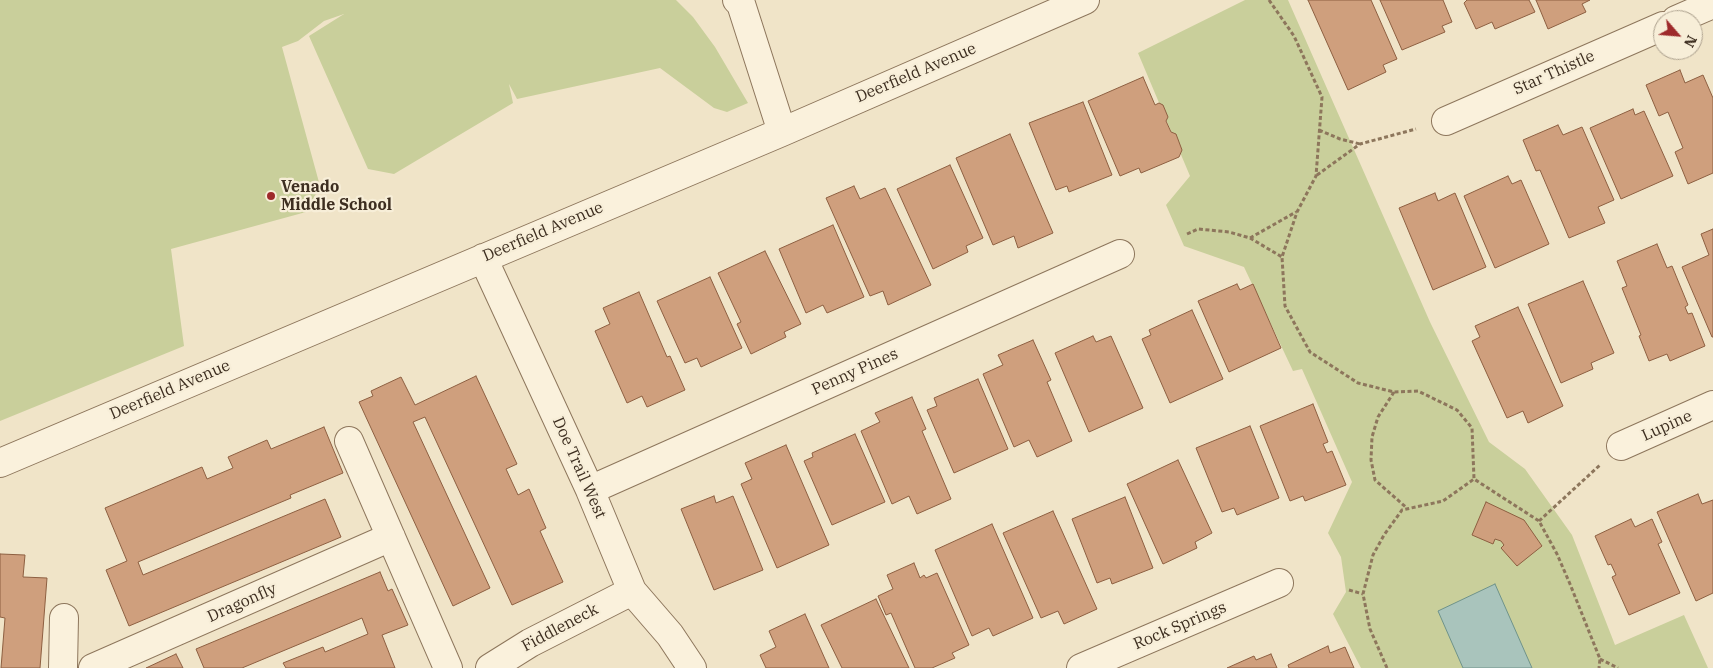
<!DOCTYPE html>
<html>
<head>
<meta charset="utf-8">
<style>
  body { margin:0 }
  #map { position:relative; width:1713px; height:668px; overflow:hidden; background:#f0e4c8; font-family:"IBM Plex Serif",serif }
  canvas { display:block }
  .north { position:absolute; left:1653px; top:10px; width:50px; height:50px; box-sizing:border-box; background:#f7eed8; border:1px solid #ada18e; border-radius:50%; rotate:117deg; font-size:14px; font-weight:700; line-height:20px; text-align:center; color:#3d2e20 }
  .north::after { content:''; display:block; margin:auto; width:18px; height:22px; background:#9e2a2b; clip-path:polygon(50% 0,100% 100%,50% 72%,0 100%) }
</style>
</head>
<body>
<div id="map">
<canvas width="1713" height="668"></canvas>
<div class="north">N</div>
</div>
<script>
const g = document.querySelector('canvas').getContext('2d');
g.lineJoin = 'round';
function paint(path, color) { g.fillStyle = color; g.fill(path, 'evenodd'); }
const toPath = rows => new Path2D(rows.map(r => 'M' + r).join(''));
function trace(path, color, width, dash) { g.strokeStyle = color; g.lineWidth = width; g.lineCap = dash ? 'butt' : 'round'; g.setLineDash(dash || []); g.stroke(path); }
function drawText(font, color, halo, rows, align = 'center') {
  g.font = font + ' "IBM Plex Serif",serif'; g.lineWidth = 4.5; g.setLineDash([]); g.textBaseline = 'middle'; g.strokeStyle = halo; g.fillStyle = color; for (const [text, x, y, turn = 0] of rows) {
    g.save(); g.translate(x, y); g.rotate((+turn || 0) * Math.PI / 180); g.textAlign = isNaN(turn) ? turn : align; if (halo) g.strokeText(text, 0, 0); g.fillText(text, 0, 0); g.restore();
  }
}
const green = toPath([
  [0,0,676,0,693,17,715,47,748,103,727,112,714,108,660,68,517,99,509,84,513,103,394,174,368,169,309,36,344,14,324,21,298,41,282,47,320,186,306,212,171,249,184,346,0,421],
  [1245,0,1288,0,1430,322,1489,442,1525,469,1572,535,1615,645,1684,615,1708,668,1361,668,1333,614,1346,592,1341,557,1328,533,1352,482,1302,369,1293,371,1244,267,1184,246,1166,205,1190,176,1138,53]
]);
const water = toPath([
  [1495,584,1532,668,1463,668,1438,611,1495,584]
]);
const building = toPath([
  [1308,0,1371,0,1397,59,1383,65,1386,72,1348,90,1308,0],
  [1380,0,1443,0,1452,22,1442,26,1445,32,1402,50,1380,0],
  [1467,0,1529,0,1535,12,1495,29,1492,22,1476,29,1464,3,1467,0],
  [1536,0,1590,0,1582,4,1586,12,1548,29,1536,0],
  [1680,70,1685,83,1703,75,1713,98,1713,173,1688,184,1675,152,1683,148,1668,112,1659,116,1646,85,1680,70],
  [1143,77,1155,105,1159,103,1163,105,1168,117,1166,121,1171,132,1176,134,1182,150,1179,157,1141,173,1139,168,1120,176,1088,101,1143,77],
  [1083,102,1112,175,1069,192,1067,186,1056,190,1029,123,1083,102],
  [1633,109,1635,115,1644,111,1673,176,1621,199,1590,128,1633,109],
  [1558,125,1563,135,1582,127,1614,200,1598,207,1605,223,1569,238,1540,170,1536,171,1523,140,1558,125],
  [1010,134,1053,233,1018,248,1014,236,993,245,956,158,1010,134],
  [950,165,983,238,966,246,968,252,933,269,897,189,950,165],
  [1508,176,1512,184,1521,180,1549,244,1495,268,1464,196,1508,176],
  [854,186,860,199,885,188,931,285,888,305,883,291,870,296,826,198,854,186],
  [1435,193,1438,201,1455,193,1486,267,1433,290,1399,208,1435,193],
  [833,225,864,297,827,313,823,305,806,313,779,249,833,225],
  [1713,229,1713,337,1712,337,1682,267,1709,255,1701,234,1713,229],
  [1657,244,1667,268,1672,266,1688,305,1685,307,1688,314,1692,313,1705,346,1670,361,1667,354,1649,361,1639,336,1641,335,1622,288,1627,286,1617,261,1657,244],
  [765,251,801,324,784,332,786,337,751,354,737,324,741,322,718,273,765,251],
  [710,277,742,348,701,367,697,358,685,363,657,301,710,277],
  [1583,281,1614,353,1591,363,1593,369,1561,383,1528,304,1583,281],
  [1237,284,1240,290,1253,284,1281,348,1229,372,1198,301,1237,284],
  [639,292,667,357,670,356,685,390,647,407,642,396,627,403,595,331,610,324,603,308,639,292],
  [1518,307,1563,406,1528,423,1523,411,1507,418,1472,341,1480,337,1475,326,1518,307],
  [1192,310,1223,379,1170,403,1142,339,1151,335,1149,330,1192,310],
  [1093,336,1096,342,1111,336,1143,408,1089,432,1055,353,1093,336],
  [1033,340,1051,380,1047,382,1072,441,1037,457,1029,440,1014,447,983,374,1003,365,998,355,1033,340],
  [476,376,517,464,506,469,518,495,529,489,546,528,540,531,563,582,512,605,425,417,413,422,490,588,453,606,359,402,373,396,371,391,401,377,415,405,476,376],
  [978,379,1008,449,954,473,927,410,937,406,934,398,978,379],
  [912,397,926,429,922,431,951,499,917,514,909,496,892,504,861,431,880,422,875,413,912,397],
  [1313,404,1328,442,1323,444,1327,453,1332,451,1346,485,1305,501,1303,496,1290,501,1260,426,1313,404],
  [1250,426,1279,498,1237,515,1234,508,1222,512,1196,448,1250,426],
  [324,427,343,473,290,495,291,498,138,562,143,575,325,499,341,537,129,626,106,570,127,561,105,508,202,467,207,479,233,468,228,457,267,440,271,449,324,427],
  [855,434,885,502,832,525,804,461,813,457,812,453,855,434],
  [786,445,829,545,777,568,741,484,752,479,745,463,786,445],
  [1178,460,1212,533,1195,542,1197,548,1163,564,1127,484,1178,460],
  [1698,494,1702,504,1713,500,1713,593,1696,601,1657,512,1698,494],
  [714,496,716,503,733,496,763,570,714,590,681,509,714,496],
  [1125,497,1153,568,1112,584,1110,578,1097,583,1072,519,1125,497],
  [1486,502,1524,520,1542,546,1517,566,1501,548,1504,545,1501,541,1495,539,1493,544,1472,535,1486,502],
  [1053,511,1097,609,1064,624,1058,611,1041,618,1003,533,1053,511],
  [1631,519,1635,527,1652,519,1662,542,1658,544,1680,593,1629,615,1612,577,1616,575,1611,564,1608,565,1595,536,1631,519],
  [992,524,1033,618,993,636,989,628,972,636,935,550,992,524],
  [0,554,25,555,23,577,47,578,40,668,1,668,5,618,0,617,0,554],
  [914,563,920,578,924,575,926,578,937,573,969,645,952,653,955,658,932,668,915,668,891,613,886,615,878,596,893,589,887,575,914,563],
  [380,572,388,591,392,589,408,625,382,635,395,668,286,668,283,663,323,647,325,652,368,634,362,618,242,668,204,668,196,649,380,572],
  [876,599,909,668,842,668,821,625,876,599],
  [805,614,829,668,766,668,760,655,776,647,769,631,805,614],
  [1328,646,1330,653,1345,647,1354,668,1289,668,1288,665,1328,646],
  [176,654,183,668,146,668,176,654],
  [1271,654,1277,668,1227,668,1254,656,1256,660,1271,654]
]);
const path = toPath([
  [1269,0,1294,36,1322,97,1316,176,1297,212,1282,257,1285,306,1310,352,1358,383,1394,392,1418,391,1457,410,1472,428,1474,479,1539,521,1557,554,1570,584,1600,659,1599,668],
  [1319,130,1340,139,1360,144],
  [1317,175,1360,144,1416,129],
  [1187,234,1198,229,1229,232,1250,238,1282,257],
  [1250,238,1296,212],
  [1394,392,1378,417,1372,437,1371,460,1375,480,1408,509],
  [1539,521,1600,465],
  [1349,590,1363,594],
  [1600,659,1618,668],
  [1387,668,1370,629,1363,594,1373,555,1384,535,1402,510,1443,501,1474,479]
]);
const minor = toPath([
  [737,0,741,4,782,132],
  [1676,20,1713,4],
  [1446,121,1663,26],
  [483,258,590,490,632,591,670,635,692,668],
  [349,441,448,668],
  [1621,446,1713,405],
  [0,463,782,132,1085,0],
  [590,490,1120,254],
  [63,668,64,618],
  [93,668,391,537],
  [490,668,530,643,632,591],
  [1081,668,1279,583]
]);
const markers = [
  [271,196,5,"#9e2a2b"]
];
const streetNames = [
  ["Deerfield Avenue",916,73,-23],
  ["Star Thistle",1554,73,-24],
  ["Deerfield Avenue",543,232,-23],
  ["Penny Pines",855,372,-24],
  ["Deerfield Avenue",170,390,-23],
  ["Lupine",1667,426,-24],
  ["Doe Trail West",579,468,66],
  ["Dragonfly",242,603,-24],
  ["Rock Springs",1180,626,-23],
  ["Fiddleneck",560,628,-28]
];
const poiNames = [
  ["Venado",281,187],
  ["Middle School",281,205]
];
paint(green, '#c9cf9b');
paint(water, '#a9c4bc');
trace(water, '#6f938a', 1);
paint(building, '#cf9f7d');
trace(building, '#8d5f41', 1);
trace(minor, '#8d765c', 30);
trace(path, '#8d765c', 3, [4, 2.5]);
trace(minor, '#faf1dc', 28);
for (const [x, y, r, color] of markers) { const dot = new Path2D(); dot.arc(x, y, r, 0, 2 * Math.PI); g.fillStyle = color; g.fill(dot); trace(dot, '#f7eed8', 2); }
drawText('16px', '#3d2e20', '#f7eed8', streetNames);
drawText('bold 16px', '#3d2e20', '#f7eed8', poiNames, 'left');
</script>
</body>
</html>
